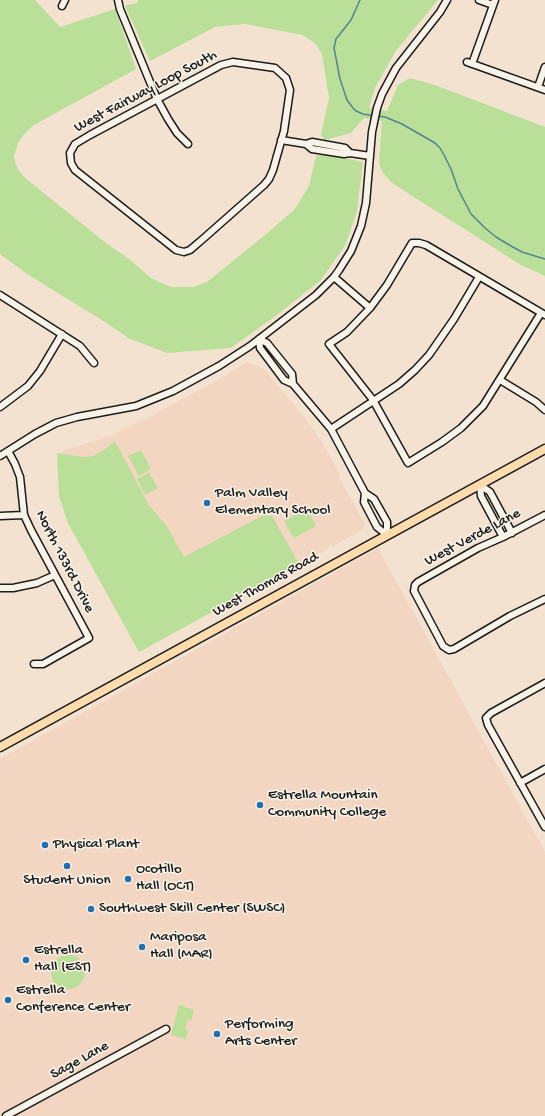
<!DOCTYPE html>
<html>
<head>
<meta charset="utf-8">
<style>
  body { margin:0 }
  canvas { display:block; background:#f4e2d1 }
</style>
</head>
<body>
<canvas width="545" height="1116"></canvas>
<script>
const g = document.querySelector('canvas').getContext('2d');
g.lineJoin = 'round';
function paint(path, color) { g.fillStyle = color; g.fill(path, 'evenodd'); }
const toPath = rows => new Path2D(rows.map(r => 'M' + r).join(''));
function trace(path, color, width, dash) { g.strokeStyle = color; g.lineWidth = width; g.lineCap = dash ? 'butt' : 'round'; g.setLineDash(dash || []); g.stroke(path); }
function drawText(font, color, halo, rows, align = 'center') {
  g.font = font + ' "Gochi Hand",sans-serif'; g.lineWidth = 3; g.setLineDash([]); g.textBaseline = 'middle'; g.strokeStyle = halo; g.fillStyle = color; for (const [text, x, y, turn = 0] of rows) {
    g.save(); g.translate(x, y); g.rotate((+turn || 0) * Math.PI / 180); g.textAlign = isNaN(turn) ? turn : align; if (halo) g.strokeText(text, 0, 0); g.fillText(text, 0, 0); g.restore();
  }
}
const built = toPath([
  [247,362,264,369,308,422,324,445,335,465,342,482,365,524,363,529,332,547,331,545,328,547,329,548,139,652,68,523,59,496,57,453,112,435,153,415,225,376],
  [378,548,545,852,545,1116,0,1116,0,759]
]);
const green = toPath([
  [0,0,35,0,60,27,115,9,136,69,34,125,25,133,18,143,14,156,16,165,20,172,25,178,106,243,129,259,151,278,171,287,193,287,207,282,265,235,294,210,309,186,316,156,324,154,363,162,357,211,346,244,321,280,277,315,231,348,167,353,128,338,108,324,27,274,0,254],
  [138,0,438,0,395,52,375,88,369,108,387,111,398,85,410,78,435,85,545,127,545,276,521,265,392,183,382,172,379,163,382,121,364,118,351,133,325,140,321,135,329,98,322,54,315,43,302,35,245,24,215,27,150,61,125,6,137,3],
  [115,441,148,504,166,525,184,557,264,515,272,516,299,564,139,652,68,523,59,496,57,453,83,457,93,456,104,450],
  [141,450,151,469,139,476,128,456],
  [149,473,158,488,145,495,137,479],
  [307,509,316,526,294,538,284,521],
  '51 972a17 17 0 1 1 34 0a17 17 0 1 1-34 0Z',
  [179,1005,194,1010,191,1021,188,1019,185,1029,188,1030,186,1039,171,1035]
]);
const stream = toPath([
  [360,0,351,20,336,39,334,48,340,79,347,100,353,108,356,111,363,114,374,116],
  [378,116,385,117,402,124,435,143,440,148,444,155,451,169,458,189,471,214,485,228,496,237,511,246,522,252,545,259]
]);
const minor = toPath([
  [118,0,120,9,157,99,168,119,177,133,188,144],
  [479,0,493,5],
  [62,6,65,0],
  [233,62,275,68,286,78,290,90,284,131,273,170,269,179,264,185,204,238,190,250,184,252,176,250,75,170,71,163,70,153,75,144,90,135,221,65,233,62],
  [467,62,545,90],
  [472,64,495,0],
  [538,87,545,67],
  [281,140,306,144,312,142,345,148,350,153],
  [306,144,312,149,344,154,350,153,370,156],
  [334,277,370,308],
  [0,295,80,346,94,363],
  [541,313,483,406,461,428,442,442,408,463,373,400,329,344,347,332,370,308,387,285,412,243,419,243,426,245,545,315],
  [500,380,536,402,545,410],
  [293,384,292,374,267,343,259,339,260,348,284,380,293,384,331,429,365,493,374,499,387,522,387,535],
  [0,407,28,386,40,371,62,334],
  [331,429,399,384,415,370,429,355,454,319,479,277],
  [8,451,15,464,20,477,24,515,31,530,89,638,43,664,34,664],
  [0,456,35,434,56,423,77,417,136,406,173,391,219,366,250,346,316,295,334,277,339,270,351,251,361,226,366,203,372,132,377,108,382,94,396,68,440,12,447,0],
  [480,485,490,492,512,533],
  [480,485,481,496,503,537],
  [365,493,364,502,377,527,387,535],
  [545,515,503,537,478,548,418,582,415,585,414,591,443,646,449,650,454,649,510,616,545,599],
  [0,516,24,515],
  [0,588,13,588,37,583,55,575],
  [545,683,491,713,486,718,488,725,545,827],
  [520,783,545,769],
  [6,1116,166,1029]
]);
const major = toPath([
  [0,747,545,449]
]);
const markers = [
  [207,503,4,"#1f6fb2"],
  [260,805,4,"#1f6fb2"],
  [45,845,4,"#1f6fb2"],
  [67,866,4,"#1f6fb2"],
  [128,879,4,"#1f6fb2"],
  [91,909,4,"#1f6fb2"],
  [142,947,4,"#1f6fb2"],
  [26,960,4,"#1f6fb2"],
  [8,1000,4,"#1f6fb2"],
  [217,1034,4,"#1f6fb2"]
];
const streetNames = [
  ["West Fairway Loop South",146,92,-28],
  ["West Verde Lane",473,538,-28],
  ["North 133rd Drive",64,562,63],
  ["West Thomas Road",266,585,-29],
  ["Sage Lane",80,1061,-29]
];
const poiNames = [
  ["Palm Valley",215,494],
  ["Elementary School",215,511],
  ["Estrella Mountain",268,796],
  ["Community College",268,813],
  ["Physical Plant",53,845],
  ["Ocotillo",136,870],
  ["Hall (OCT)",136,887],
  ["Student Union",67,881,"center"],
  ["Southwest Skill Center (SWSC)",99,909],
  ["Mariposa",150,938],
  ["Hall (MAR)",150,955],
  ["Estrella",34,951],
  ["Hall (EST)",34,968],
  ["Estrella",16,991],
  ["Conference Center",16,1008],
  ["Performing",225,1025],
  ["Arts Center",225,1042]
];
paint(built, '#f2d6c1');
paint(green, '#badf99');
trace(stream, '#568390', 1.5);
trace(minor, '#1c1c1c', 9);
trace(major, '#1c1c1c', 11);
trace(minor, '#f7f3e8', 6);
trace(major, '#fcdcac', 8);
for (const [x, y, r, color] of markers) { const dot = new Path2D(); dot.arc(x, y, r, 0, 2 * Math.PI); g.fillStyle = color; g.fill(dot); trace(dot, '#f7f3e8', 1.5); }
drawText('15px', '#1c1c1c', '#f7f3e8', streetNames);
drawText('15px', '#1c1c1c', '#f7f3e8', poiNames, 'left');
</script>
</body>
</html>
